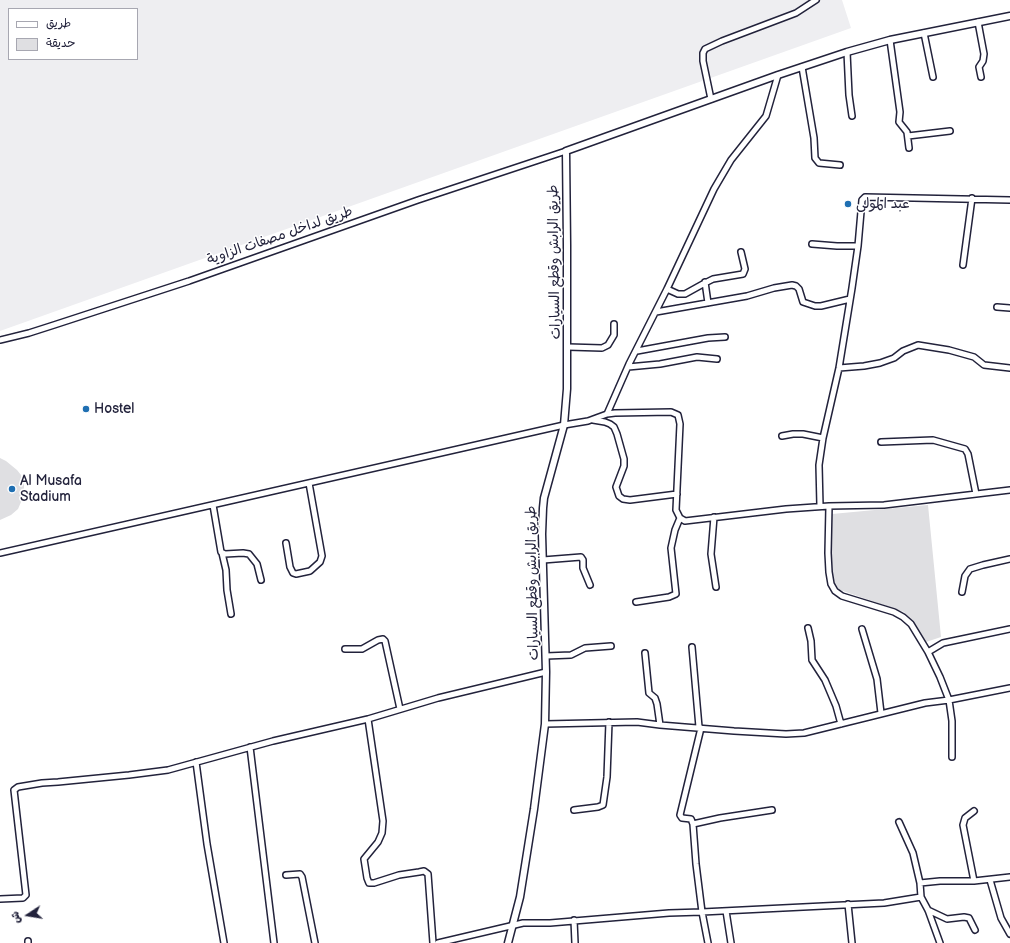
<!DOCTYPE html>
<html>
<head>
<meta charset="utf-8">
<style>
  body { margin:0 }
  #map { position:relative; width:1010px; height:943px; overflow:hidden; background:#fff; font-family:"Balsamiq Sans","Playpen Sans Arabic",sans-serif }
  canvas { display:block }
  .legend { position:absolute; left:8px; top:8px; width:130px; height:52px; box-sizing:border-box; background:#fff; border:1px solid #a7a7b1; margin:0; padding:5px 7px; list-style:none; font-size:12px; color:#22223b }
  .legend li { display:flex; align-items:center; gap:8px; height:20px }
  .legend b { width:20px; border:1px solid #a7a7b1 }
  .north { position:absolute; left:8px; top:895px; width:40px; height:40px; -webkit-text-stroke:3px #fff; paint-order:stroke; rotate:258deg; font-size:11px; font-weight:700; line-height:16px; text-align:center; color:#22223b }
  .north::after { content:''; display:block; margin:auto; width:14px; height:18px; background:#22223b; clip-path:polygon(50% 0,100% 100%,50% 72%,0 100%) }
</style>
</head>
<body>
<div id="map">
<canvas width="1010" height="943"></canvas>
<ul class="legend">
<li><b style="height:5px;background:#fff"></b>طريق</li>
<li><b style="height:11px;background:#dfdfe2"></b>حديقة</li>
</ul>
<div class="north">ش</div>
</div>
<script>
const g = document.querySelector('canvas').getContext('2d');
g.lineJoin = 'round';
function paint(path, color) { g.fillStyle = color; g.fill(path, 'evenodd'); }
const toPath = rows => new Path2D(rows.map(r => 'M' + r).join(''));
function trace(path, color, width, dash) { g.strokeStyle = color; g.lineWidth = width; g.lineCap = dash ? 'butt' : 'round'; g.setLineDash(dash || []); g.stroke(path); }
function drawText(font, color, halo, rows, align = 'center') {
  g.font = font + ' "Balsamiq Sans","Playpen Sans Arabic",sans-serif'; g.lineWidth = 3; g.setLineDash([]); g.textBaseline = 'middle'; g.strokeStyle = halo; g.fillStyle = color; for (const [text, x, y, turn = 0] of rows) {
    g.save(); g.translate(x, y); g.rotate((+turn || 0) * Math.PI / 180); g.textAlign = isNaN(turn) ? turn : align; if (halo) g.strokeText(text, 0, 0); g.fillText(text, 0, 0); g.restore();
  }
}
const built = toPath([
  [0,0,842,0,851,28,0,331],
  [9,9,137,9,137,59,9,59]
]);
const green = toPath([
  [0,458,6,461,17,470,21,475,24,484,24,495,18,509,11,515,0,520],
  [928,505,941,637,926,642,904,612,840,590,835,584,831,568,831,546,832,514]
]);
const minor = toPath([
  [978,22,984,54,983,61,979,67,981,77],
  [924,33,933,77],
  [890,40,900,112,899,122,907,132,909,148],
  [847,52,849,95,852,116],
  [802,67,814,138,815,158,819,163,840,165],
  [711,99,703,61,703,53,705,49,722,41,796,13,816,0],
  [908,136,950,131],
  [812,244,837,246,858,246],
  [963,265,972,198],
  [705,282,708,303],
  [667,289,678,294,685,294,703,284,713,279,743,274,745,269,741,252],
  [997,307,1010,308],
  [656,312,747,296,774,288,792,285,796,286,799,289,803,302,815,306,821,306,850,299],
  [0,340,29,333,54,325,189,281,418,200,566,151],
  [568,347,602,348,608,345,614,335,614,324],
  [637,351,708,338,725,337],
  [628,367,660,364,697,357,717,359],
  [839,368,864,366,880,363,894,358,903,351,918,345,949,350,974,357,984,365,1010,368],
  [607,414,629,364,667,289,714,189,731,160,766,116,778,75],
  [593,420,605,422,610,424,614,427,617,434,624,459,624,466,616,487,619,496,623,499,630,500,677,494],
  [782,436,793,434,803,434,823,438],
  [881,442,933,440,965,449,968,454,976,494],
  [213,505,221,552,225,554,243,553,249,554,257,564,261,580],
  [820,506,819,465,823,438,839,368,852,288,858,246,862,200,865,197,1010,200],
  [829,506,828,553,829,572,831,584,835,591,842,596,894,612,903,617,911,624,928,652,940,677,949,700,952,721,952,757],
  [714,517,711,554,716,587],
  [286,543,290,567,293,573,296,574,310,571,320,562,322,556,309,483],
  [0,553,564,425,588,421,607,414,615,413,671,412,678,415,680,424,676,510,680,518,685,521,786,509,829,506,884,505,1010,490],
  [222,553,226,570,227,590,231,614],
  [543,560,581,557,583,560,583,568,590,585],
  [962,592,965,576,970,569,983,565,1010,559],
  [636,602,669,597,676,594,671,548,675,530,680,518],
  [808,628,811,641,812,660,825,680,836,706,841,724],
  [862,629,877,679,881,713],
  [692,647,699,727],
  [345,649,362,649,378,640,383,639,385,641,400,709],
  [928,652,943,643,1010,629],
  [645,653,649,693,655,698,657,704,660,725],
  [546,656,571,655,585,648,611,646],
  [368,719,383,821,382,833,378,842,364,859,367,878,369,883,374,883,399,875,419,872,424,871,428,874,433,943],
  [545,724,637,722,660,725,734,731,786,734,804,733,925,703,949,700,1010,688],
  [250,747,274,943],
  [196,762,207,844,224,943],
  [574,810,598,807,603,805,607,777,609,722],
  [974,811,965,818,963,825,974,881],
  [899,822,913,853,920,883],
  [693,824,691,819,682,818,680,815,701,728],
  [286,875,300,874,302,877,315,943],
  [990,880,1001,918,1010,934],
  [921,897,928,910,940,943],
  [0,899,23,898,26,895,14,790,18,787,42,783,58,782,129,775,168,770,273,741,368,719,438,698,546,672],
  [848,904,852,943],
  [928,910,947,919,964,917,969,918,975,930],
  [726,911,731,943],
  [574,920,575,943],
  [28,941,28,943],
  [438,943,523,923,550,923,669,913,702,912,884,903,921,897,920,883,940,881,974,881,1010,877],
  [708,943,702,912,696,864,693,824,720,818,772,810]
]);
const major = toPath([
  [508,943,520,897,534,809,545,724,546,672,542,534,543,508,544,498,564,425,567,389,567,245,566,151,778,75,847,52,890,40,1010,16]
]);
const markers = [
  [848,204,4,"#1f6fb2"],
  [86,409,4,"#1f6fb2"],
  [12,489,4,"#1f6fb2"]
];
const poiNames = [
  ["عبد المولى",856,204],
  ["Hostel",94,409],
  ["Al Musafa",20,481],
  ["Stadium",20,497]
];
const streetNames = [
  ["طريق لداخل مصفات الزاوية",280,236,-19],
  ["طريق الرابش وقطع السيارات",555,262,-91],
  ["طريق الرابش وقطع السيارات",533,583,-91]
];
paint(built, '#eeeef1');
paint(green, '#dfdfe2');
trace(minor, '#22223b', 8);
trace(major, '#22223b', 9);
trace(minor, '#fff', 5);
trace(major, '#fff', 6);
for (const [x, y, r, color] of markers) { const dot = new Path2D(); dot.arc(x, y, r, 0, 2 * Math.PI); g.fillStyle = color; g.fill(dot); trace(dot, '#fff', 1.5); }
drawText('14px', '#22223b', '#fff', poiNames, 'left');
drawText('14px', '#22223b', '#fff', streetNames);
</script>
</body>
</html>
